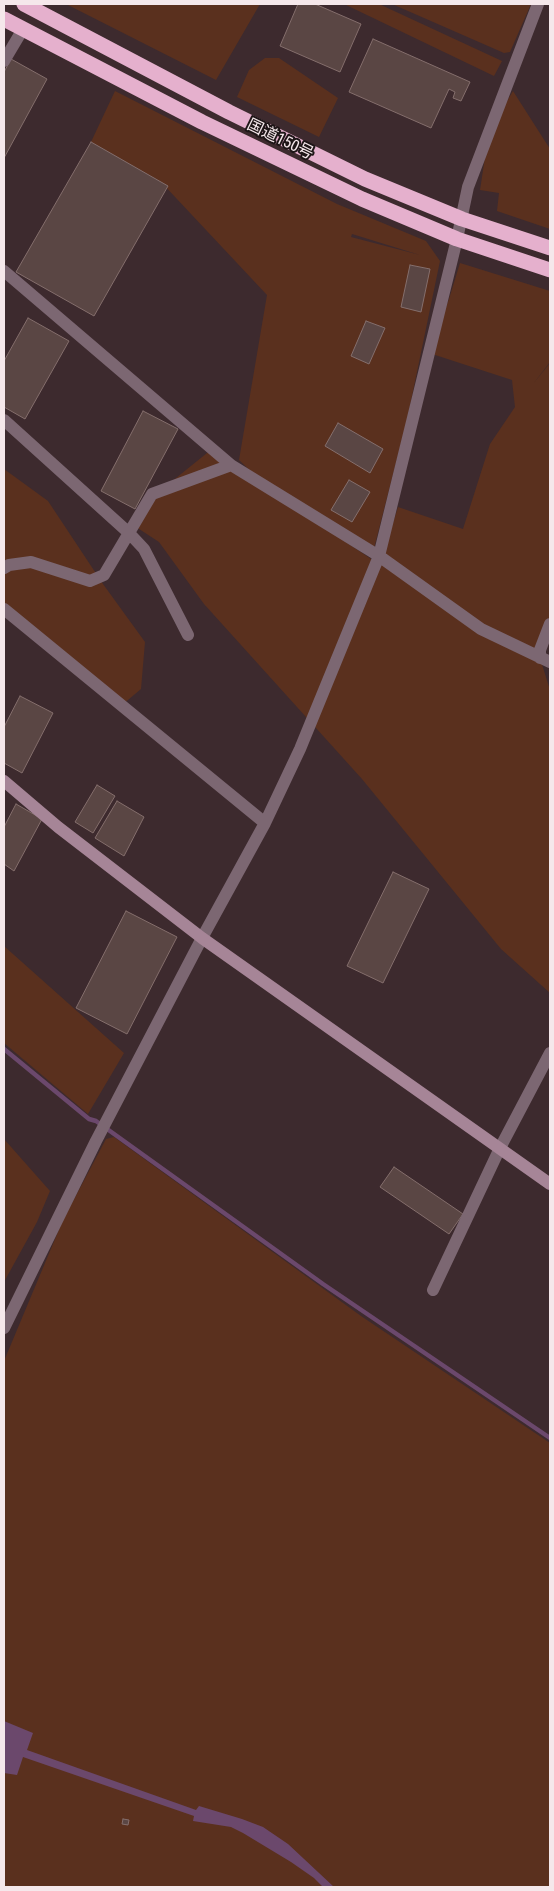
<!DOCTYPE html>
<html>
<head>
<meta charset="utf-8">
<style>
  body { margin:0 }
  #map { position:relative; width:554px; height:1891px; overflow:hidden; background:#3d2a2e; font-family:"Roboto Condensed",sans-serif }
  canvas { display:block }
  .frame { position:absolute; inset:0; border:5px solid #f5e8eb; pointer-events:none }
</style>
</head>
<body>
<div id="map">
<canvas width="554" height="1891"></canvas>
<div class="frame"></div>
</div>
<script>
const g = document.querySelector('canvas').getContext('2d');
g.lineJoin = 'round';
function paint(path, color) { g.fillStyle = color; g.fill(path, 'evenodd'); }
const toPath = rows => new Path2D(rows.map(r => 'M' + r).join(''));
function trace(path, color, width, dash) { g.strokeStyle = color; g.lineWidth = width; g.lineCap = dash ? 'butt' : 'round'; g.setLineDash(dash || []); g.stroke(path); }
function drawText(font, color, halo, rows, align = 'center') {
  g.font = font + ' "Roboto Condensed","Noto Sans JP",sans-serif'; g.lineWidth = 4; g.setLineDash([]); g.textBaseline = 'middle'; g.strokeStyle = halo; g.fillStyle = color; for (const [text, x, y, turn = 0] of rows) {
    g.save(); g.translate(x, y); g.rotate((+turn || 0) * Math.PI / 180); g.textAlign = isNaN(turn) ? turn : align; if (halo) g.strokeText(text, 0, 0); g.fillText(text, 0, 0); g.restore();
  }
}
const green = toPath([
  [66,4,260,4,216,80],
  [344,4,379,4,502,61,494,76],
  [392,4,531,4,510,52,504,53],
  [265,58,279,58,338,98,319,137,237,97,249,70],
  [115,91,337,204,426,241,440,261,407,420,373,552,267,487,239,460,267,295,161,182,91,142],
  [352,234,420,255,351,237],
  [513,91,550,149,550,229,497,211,499,193,480,190,489,131],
  [460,263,550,291,550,362,533,384,550,363,550,628,540,658,550,690,550,993,501,949,362,779,204,604,159,542,133,525,145,503,212,449,231,465,380,565,398,507,463,529,490,444,515,407,512,380,429,353,449,299],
  [4,469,48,501,103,584,145,642,141,689,122,705,4,603],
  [4,946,124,1053,88,1114,4,1043],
  [114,1137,361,1316,550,1443,550,1887,4,1887,4,1361,63,1220,106,1139],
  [4,1139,50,1191,37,1222,4,1282]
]);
const water = toPath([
  [4,1721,33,1733,27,1750,196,1810,199,1806,242,1819,263,1827,288,1844,334,1887,323,1887,314,1878,291,1862,243,1833,231,1827,193,1821,194,1816,23,1757,17,1775,4,1773]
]);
const stream = toPath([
  [4,1049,89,1119,96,1121,323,1284,550,1438]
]);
const building = toPath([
  [298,4,315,4,361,24,340,72,280,46,298,4],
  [373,39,470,82,461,101,453,98,455,92,449,89,431,128,349,92,373,39],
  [11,59,47,79,4,158,4,72,11,59],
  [91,142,168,186,94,316,16,272,91,142],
  [410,265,430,269,421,312,401,307,410,265],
  [28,318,69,341,25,419,4,407,4,361,28,318],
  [366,321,385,328,369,364,351,356,366,321],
  [143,411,178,429,135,509,101,491,143,411],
  [338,423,383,449,370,473,325,446,338,423],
  [349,480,370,492,352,522,331,510,349,480],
  [20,696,53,713,22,773,4,763,4,727,20,696],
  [97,785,115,796,93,833,75,822,97,785],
  [117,801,144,817,124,856,95,838,117,801],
  [16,804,42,819,14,871,4,864,4,827,16,804],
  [393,872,429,889,383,983,347,966,393,872],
  [126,911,177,937,127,1034,76,1008,126,911],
  [394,1167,463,1214,449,1234,380,1187,394,1167],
  [123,1819,129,1820,128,1825,122,1824,123,1819]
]);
const street = toPath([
  [4,61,23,29],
  [4,271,231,465,379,556,481,629,550,662],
  [4,420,129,533,144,549,188,635],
  [4,568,9,565,31,562,90,581,104,575,152,494,231,465],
  [4,609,265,823],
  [540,658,540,650,550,624],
  [433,1290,500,1148,550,1053],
  [4,1328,96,1141,202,938,265,823,300,749,379,556,457,239,468,187,538,4]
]);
const secondary = toPath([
  [4,781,58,827,202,938,550,1184]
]);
const highway = toPath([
  [24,4,229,112,365,179,462,219,550,248],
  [4,19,202,122,362,199,457,239,550,270]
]);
const streetNames = [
  ["国道150号",280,140,26]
];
paint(green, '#5a301e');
paint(water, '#6b486c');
trace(stream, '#6b486c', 4.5);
paint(building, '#5a4644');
trace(building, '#846e6c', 1);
trace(street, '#7c6772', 12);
trace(secondary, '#a68597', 12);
trace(highway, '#e5b0cd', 15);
drawText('16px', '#f5e8eb', '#1e1617', streetNames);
</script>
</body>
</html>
